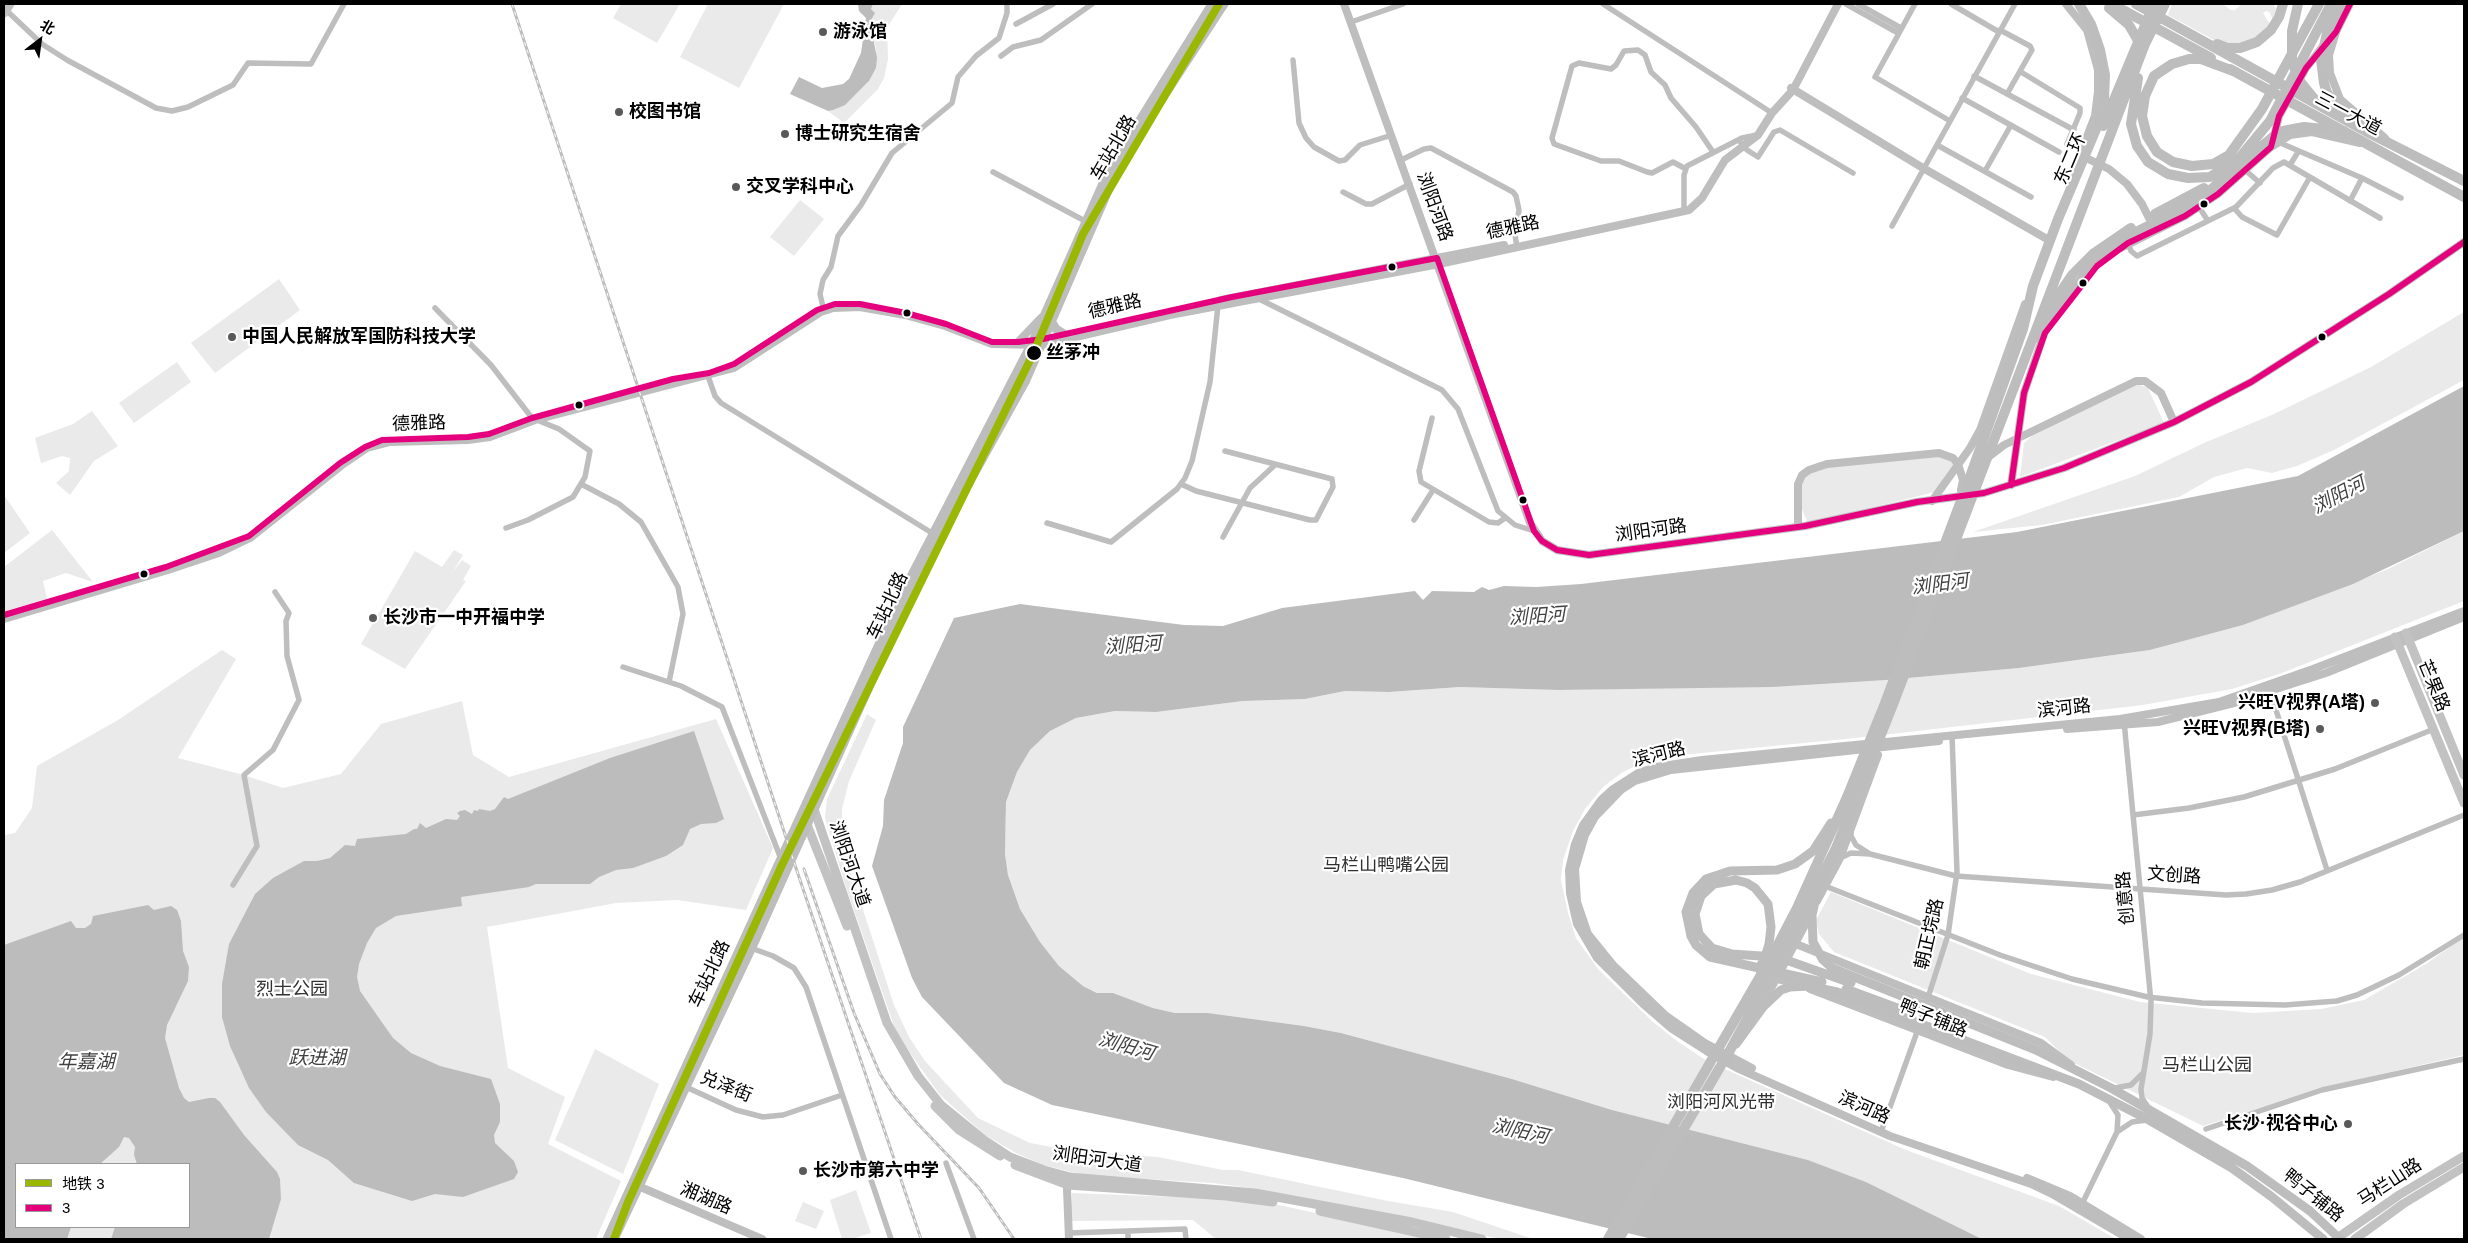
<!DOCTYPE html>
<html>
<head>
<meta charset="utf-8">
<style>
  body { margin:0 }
  #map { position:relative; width:2468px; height:1243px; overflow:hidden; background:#fff; font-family:Helvetica,"Noto Sans SC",sans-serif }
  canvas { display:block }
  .frame { position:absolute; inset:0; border:5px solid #000; pointer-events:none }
  .legend { position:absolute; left:15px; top:1163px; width:175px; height:65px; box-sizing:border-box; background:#fff; border:1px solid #999; margin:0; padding:6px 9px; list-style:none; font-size:15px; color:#000 }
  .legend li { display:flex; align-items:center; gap:10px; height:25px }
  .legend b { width:25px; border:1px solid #999 }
  .north { position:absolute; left:15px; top:15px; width:50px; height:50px; -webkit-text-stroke:4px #fff; paint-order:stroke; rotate:30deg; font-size:14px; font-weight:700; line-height:20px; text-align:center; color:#000 }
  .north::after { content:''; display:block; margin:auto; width:18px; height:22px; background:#000; clip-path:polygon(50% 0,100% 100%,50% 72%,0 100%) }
</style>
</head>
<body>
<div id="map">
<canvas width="2468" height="1243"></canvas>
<div class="frame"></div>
<ul class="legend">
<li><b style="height:6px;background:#9ab803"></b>地铁 3</li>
<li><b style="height:6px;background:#e5007d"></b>3</li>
</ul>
<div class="north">北</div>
</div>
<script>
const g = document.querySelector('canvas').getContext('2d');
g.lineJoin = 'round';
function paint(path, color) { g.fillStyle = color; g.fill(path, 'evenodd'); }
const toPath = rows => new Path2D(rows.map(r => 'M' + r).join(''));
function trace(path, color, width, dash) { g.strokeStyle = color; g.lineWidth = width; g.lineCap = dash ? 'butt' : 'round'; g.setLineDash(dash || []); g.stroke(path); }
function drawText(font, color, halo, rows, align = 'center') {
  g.font = font + ' Helvetica,"Noto Sans SC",sans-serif'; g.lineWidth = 4.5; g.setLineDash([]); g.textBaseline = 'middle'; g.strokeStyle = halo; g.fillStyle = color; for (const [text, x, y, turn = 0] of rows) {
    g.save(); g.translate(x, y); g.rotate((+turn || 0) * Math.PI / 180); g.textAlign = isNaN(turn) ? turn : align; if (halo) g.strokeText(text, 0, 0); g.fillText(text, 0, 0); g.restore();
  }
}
const green = toPath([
  [621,4,680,4,657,43,613,18],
  [708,4,784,4,739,88,680,57],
  [873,4,902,4,887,28,888,59,884,78,878,89,844,123,828,111,833,110,855,95,869,81,876,68,876,49,870,21,875,13,871,9],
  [2172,4,2223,4,2231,10,2235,10,2242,4,2273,4,2276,8,2273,19,2269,12,2266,11,2263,13,2270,24,2280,22,2279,27,2266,41,2251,49,2236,52,2168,15],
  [800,200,824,219,794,256,770,237],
  [279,279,300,310,215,373,191,343],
  [2464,312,2464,380,2334,450,2297,466,2272,473,2247,468,2214,477,2179,497,2042,525,1973,532,2135,476,2204,443,2274,414,2371,367],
  [177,362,191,382,134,423,119,403],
  [2135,383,2148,388,2164,423,2020,477,2024,443,2032,436],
  [92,411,118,446,94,461,70,495,56,483,69,471,70,458,62,456,41,463,35,438,73,424],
  [1931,454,1947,457,1954,464,1935,492,1808,523,1801,507,1800,487,1805,476,1812,472,1825,468],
  [4,495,30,533,4,553],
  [52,530,93,582,66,573,43,581,47,599,4,612,4,567],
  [2464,531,2464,601,2282,673,2232,689,2143,705,1865,737,1671,756,1644,762,1623,772,1603,787,1585,809,1573,831,1563,860,1561,880,1568,913,1576,938,1598,969,1653,1022,1677,1041,1707,1061,1906,1150,2059,1206,2116,1239,1982,1239,1866,1182,1808,1160,1612,1110,1512,1079,1341,1033,1304,1026,1208,1013,1175,1013,1153,1008,1113,993,1098,993,1083,986,1059,966,1040,942,1020,909,1008,875,1005,854,1006,802,1017,772,1030,750,1050,731,1076,718,1115,711,1156,712,1243,701,1305,699,1345,691,1389,692,1460,687,1558,690,1670,688,1886,680,2019,668,2150,650,2243,625,2386,570],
  [454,550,463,555,452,573,462,560,471,566,463,580,466,581,405,669,361,644,415,551,442,567],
  [222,650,236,659,178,758,244,775,283,788,341,774,381,724,462,701,473,755,509,777,716,719,773,848,746,910,677,900,616,903,487,927,508,1068,565,1097,548,1144,621,1181,596,1239,4,1239,4,835,15,833,32,808,37,766,118,720],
  [16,1164,189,1164,189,1227,16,1227],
  [867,714,876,720,849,781,842,809,842,845,894,1005,909,1037,925,1061,978,1118,1030,1143,1074,1151,1158,1157,1223,1170,1238,1170,1388,1201,1453,1212,1533,1239,1500,1239,1258,1189,1213,1183,1095,1176,1072,1172,1043,1165,1016,1153,985,1135,940,1095,905,1046,894,1026,846,887,825,818,827,799],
  [1831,892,2031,974,2140,1002,2253,1013,2321,1009,2364,1000,2426,964,2464,937,2464,1055,2339,1084,2203,1126,2068,1060,2045,1037,1834,952,1819,934,1816,920],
  [595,1049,659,1084,623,1174,555,1140],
  [856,1190,871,1233,851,1239,842,1239,830,1200],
  [1072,1193,1256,1200,1435,1239,1216,1239,1193,1220,1070,1221],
  [803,1202,824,1211,816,1229,795,1221]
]);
const water = toPath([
  [858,4,873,4,871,9,875,13,870,22,877,58,876,68,869,81,845,105,833,110,828,111,790,94,799,77,822,88,843,84,849,79,861,53,866,18,859,11],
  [2464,386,2464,531,2353,584,2243,625,2150,650,2019,668,1886,680,1772,687,1558,690,1460,687,1389,692,1345,691,1305,699,1243,701,1156,712,1115,711,1076,718,1050,731,1030,750,1017,772,1006,802,1005,854,1008,875,1020,909,1040,942,1059,966,1083,986,1097,993,1113,993,1153,1008,1175,1013,1208,1013,1304,1026,1341,1033,1512,1079,1612,1110,1808,1160,1866,1182,1982,1239,1652,1239,1403,1178,1052,1105,1004,1083,922,997,912,978,872,866,883,826,884,800,903,743,903,727,954,618,1020,604,1184,625,1223,626,1282,608,1415,591,1423,600,1432,591,1474,592,1482,587,1489,590,1504,586,1536,587,1581,584,2017,532,2298,476],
  [694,731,724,819,716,823,701,824,690,829,683,845,666,856,633,868,616,870,599,877,590,884,536,884,529,887,461,897,462,906,396,916,376,928,367,943,359,964,357,977,360,991,393,1038,411,1053,440,1066,491,1079,500,1104,500,1122,494,1135,495,1143,514,1161,518,1172,514,1179,463,1197,435,1194,412,1201,354,1183,328,1160,298,1145,266,1112,249,1088,230,1046,222,1017,222,984,229,944,255,894,273,878,304,861,317,861,330,858,345,845,355,846,357,839,406,834,414,829,417,829,420,823,426,828,446,819,457,820,460,816,457,813,460,811,465,810,472,814,474,810,478,811,479,809,490,811,495,809,504,797,508,799,610,758],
  [148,905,154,910,171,906,177,910,181,921,183,951,189,967,188,981,167,1025,165,1038,179,1088,184,1098,189,1102,209,1098,215,1098,220,1102,244,1135,277,1172,280,1179,281,1199,269,1239,111,1239,115,1227,189,1227,189,1164,137,1164,134,1155,135,1147,129,1138,124,1137,119,1147,100,1164,16,1164,16,1227,71,1227,67,1239,4,1239,4,945,71,921,76,928,85,928,91,924,93,916]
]);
const minor = toPath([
  [1603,4,1772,113],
  [1846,4,1898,33],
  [1858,4,1901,28],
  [1915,4,1875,77,1950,121],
  [1951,4,1999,32],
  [6,10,42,44,67,60,156,108,172,111,188,107,233,85,248,63,311,64,344,4],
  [1351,22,1403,4],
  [1016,24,1053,4],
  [2000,30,2030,46,2032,50,2007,94],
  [1001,56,1013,47,1041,40,1092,4],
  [1293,60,1299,123,1306,138,1314,147,1339,161,1345,160,1360,145,1392,135],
  [2021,72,2080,108,2080,113,2067,144],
  [1974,76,2074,130],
  [1962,98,2059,152],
  [2278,142,2362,178,2401,198],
  [1741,143,1747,150,1758,157,1774,132,1780,130,1853,173],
  [1937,145,2031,197],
  [1401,160,1424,149,1431,148,1513,192,1516,196,1519,210,1515,235,1517,247],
  [2290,165,2298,152],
  [1686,169,1673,162,1652,173,1647,172,1619,161,1601,161,1554,144,1552,138,1572,66,1579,63,1611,69,1616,65,1624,51,1638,50,1645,55,1651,72,1665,85,1671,98,1696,127,1713,152],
  [2245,170,2260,183],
  [1985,171,2011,125],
  [993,172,1085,221],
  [1343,192,1366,204,1372,204,1410,184],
  [2350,201,2362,178],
  [2199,207,2208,221],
  [2234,208,2242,217,2277,235,2310,177],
  [1684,211,1684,175,1687,166,1742,138,1757,135],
  [1892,226,2015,4],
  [2128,243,2131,251,2137,256,2236,207,2273,168,2284,162,2380,218],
  [1257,298,1442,390,1458,409,1498,511,1515,525,1534,531],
  [823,307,820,294,823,280,831,267,838,236,861,205,892,153,952,103,958,77,976,56,999,38,1007,13,1007,4],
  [435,308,491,365,532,418,559,429,590,451,585,477,573,497,528,520,506,528],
  [708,376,715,396,721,403,932,533],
  [1432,418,1419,471,1421,482,1489,522,1498,523,1505,518],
  [581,484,619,504,641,522,678,587,683,614,669,682],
  [1181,484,1196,491,1310,520,1316,520,1318,516,1333,487,1332,479,1225,451],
  [1414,520,1433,490],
  [1047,523,1111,542,1177,489,1185,478,1192,461,1210,382,1218,305],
  [1223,537,1250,488,1275,465],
  [623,667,681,686,722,707,781,859],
  [2269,688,2327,870],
  [2124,721,2151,1002,2150,1034,2141,1089,2142,1098,2148,1107],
  [2133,815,2189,808,2244,797,2335,769,2434,729],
  [1851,830,1851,836,1856,845,1870,854],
  [1840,858,1851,853,1870,854,1956,876,2226,895,2246,894,2272,890,2300,882,2464,815],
  [233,885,257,846,244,775,273,750,299,700,287,656,286,621,289,613,275,592],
  [1825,886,2000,955,2072,979,2148,997,2202,1003,2285,1005,2337,1001,2357,995,2399,975,2464,935],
  [751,948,773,956,794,968,806,987,891,1239],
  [686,1087,736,1110,763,1117,783,1115,842,1095],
  [2115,1088,2131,1085,2142,1074],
  [2206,1129,2322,1090,2464,1059],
  [1881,1132,1916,1035,1948,935,1957,872,1952,735],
  [2117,1132,2132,1122,2147,1120],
  [946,1163,974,1239],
  [2081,1206,2117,1132,2118,1115,2109,1101],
  [1128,1231,1128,1239],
  [1069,1233,1185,1229,1186,1239]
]);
const tertiary = toPath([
  [1344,4,1530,523,1542,541,1557,550,1589,555,1805,526,1917,502,1984,493,2064,468,2174,422,2251,382,2389,294,2464,242],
  [2066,4,2087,30,2098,70,2098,91,2095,116,2081,152],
  [2350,4,2336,32,2329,55,2330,73,2340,99,2385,138],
  [1791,88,1923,168,2047,239],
  [2274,137,2279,116,2306,68,2324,45],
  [2080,155,2109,169,2127,184,2142,204,2154,228],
  [2121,248,2185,216,2218,194,2271,147,2290,135,2312,132,2360,143],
  [1221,300,1504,245],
  [1018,342,1041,318],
  [1987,458,2004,445,2136,381,2145,381,2161,393,2174,422],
  [2011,485,2024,393,2044,334],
  [1932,501,1970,448,1980,430,2025,304],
  [1798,527,1798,484,1802,475,1809,470,1827,464,1939,453,1953,458,1958,464,1963,480,1961,490],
  [4,619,168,570,219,553,250,538,342,465,367,448,390,442,468,440,490,437,535,420,734,368,821,312,833,308,860,307,905,315,945,326,992,344,1041,345,1170,315,1439,264,1689,210,1702,198,1725,160,1758,135,1772,113,1793,90,1838,4],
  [2251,697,2326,673,2464,617],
  [2067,729,2158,722,2238,702],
  [1817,901,1840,858,1878,755],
  [1796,944,2041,1043,2071,1065],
  [1777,979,1799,985],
  [1810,989,2008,1065,2053,1077],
  [1761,1007,1812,912],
  [1752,1068,1705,1043,1665,1015,1614,966,1588,934,1577,902,1575,869,1585,835,1595,817,1621,790,1635,781,1671,770,1939,741],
  [2027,1178,2070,1196,2141,1239],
  [1069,1181,1067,1189,1069,1239],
  [638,1186,762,1239],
  [2129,1239,2054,1195,2031,1184,1890,1136,1737,1068,1708,1052,1672,1029,1642,1003,1597,958,1577,924,1570,893,1569,870,1575,844,1583,825,1601,800,1613,789,1638,773,1656,767,1702,760,2120,719,2219,702,2313,669,2464,611]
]);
const secondary = toPath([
  [4,13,10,4],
  [2406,633,2464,775],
  [2395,637,2464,803],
  [813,806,887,1023,918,1076,941,1105,984,1140,1010,1157,1044,1170,1070,1177,1255,1193,1412,1222,1482,1239],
  [806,822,847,926],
  [935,1106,959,1130,1000,1156],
  [1015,1165,1068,1185,1226,1196,1273,1202],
  [1320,1211,1446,1239],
  [2336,1239,2399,1195,2464,1156],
  [2355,1239,2403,1204,2464,1167]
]);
const primary = toPath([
  [1051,321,1056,329,1064,334],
  [1817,893,1812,915,1813,942,1823,960,1832,968,2036,1050,2111,1088,2247,1166,2310,1211,2340,1239],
  [1759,969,1765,957,1769,944,1771,927,1768,904,1755,888,1747,883,1736,880,1714,884,1701,896,1695,914,1699,934,1712,948,1732,954,1761,956,1776,958,1789,961,1851,983],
  [1822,982,1710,957,1696,945,1691,936,1686,912,1693,893,1706,879,1730,871,1777,870,1795,864,1813,851,1831,823],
  [1846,989,1900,1009],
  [1736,1044,1763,1007,1781,990,1790,987,1809,986,1837,992,2079,1084,2149,1120,2232,1168,2272,1197,2323,1239],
  [607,1239,902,594,1033,341,1109,170,1212,4],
  [614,1239,753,945,909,598,939,537,1026,380,1114,177,1137,137,1224,4]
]);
const trunk = toPath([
  [2112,4,2211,58],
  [2136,4,2371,134,2464,181],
  [2298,4,2292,31,2292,60,2298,79,2315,100],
  [2342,4,2327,33,2321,60,2324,83,2327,93,2348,118],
  [2109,8,2129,25,2140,44],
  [2217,44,2227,48,2240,48,2257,42,2271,30,2279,17,2283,4],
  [2230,69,2464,197],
  [2236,72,2201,59,2189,59,2172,64,2154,76,2145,96,2142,116,2147,136,2157,152,2173,162,2192,166,2213,164,2229,155,2262,109,2319,4],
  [2138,78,2131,124,2137,146,2148,162,2168,174,2188,178,2210,177,2240,158],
  [2103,126,2154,4],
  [2236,162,2270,121,2331,4],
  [2155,214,2204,188],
  [2047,312,2072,275,2093,254,2131,228],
  [2039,338,2044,327,2074,288,2102,257,2134,233,2195,203,2275,135,2283,131,2304,127,2344,131],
  [1608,1239,1773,954,1797,908,1847,797,1885,703,1971,474,2023,329,2033,286,2058,219,2099,122,2104,99,2105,75,2100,50,2091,24,2079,4],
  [1619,1239,1729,1052,1785,950,1836,848,1894,702,2145,44,2165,4]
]);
const rail = toPath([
  [512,4,797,871,921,1239],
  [804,869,854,1013,880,1074,895,1097,918,1124,979,1188,1014,1239]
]);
const bus1 = toPath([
  [2011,485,2024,393,2045,333,2097,266,2128,243,2185,216,2218,194,2271,147,2279,116,2306,68,2336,32,2350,4],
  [4,615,166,567,249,536,340,463,365,447,382,440,468,437,489,434,532,418,673,379,709,373,734,364,817,310,835,304,860,304,906,313,946,324,992,342,1018,342,1043,339,1232,297,1437,258,1534,531,1542,541,1557,550,1589,555,1805,526,1917,502,1984,493,2064,468,2174,422,2251,382,2389,294,2464,242]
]);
const metro1 = toPath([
  [614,1239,628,1202,782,865,1034,352,1083,234,1219,4]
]);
const markers = [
  [823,32,5,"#595959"],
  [619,112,5,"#595959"],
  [785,134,5,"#595959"],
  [736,187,5,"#595959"],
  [2204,204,4.5,"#000"],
  [1392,267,4.5,"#000"],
  [2083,283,4.5,"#000"],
  [907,313,4.5,"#000"],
  [232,337,5,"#595959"],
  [2322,337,4.5,"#000"],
  [1034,353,8,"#000"],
  [579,405,4.5,"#000"],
  [1523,500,4.5,"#000"],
  [144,574,4.5,"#000"],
  [373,618,5,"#595959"],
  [2375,703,5,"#595959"],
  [2320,729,5,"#595959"],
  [2348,1124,5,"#595959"],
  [803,1171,5,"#595959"]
];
const poiNames = [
  ["游泳馆",833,32],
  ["校图书馆",629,112],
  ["博士研究生宿舍",795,134],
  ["交叉学科中心",746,187],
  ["中国人民解放军国防科技大学",242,337],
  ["长沙市一中开福中学",383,618],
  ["兴旺V视界(A塔)",2365,703,"right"],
  ["兴旺V视界(B塔)",2310,729,"right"],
  ["长沙·视谷中心",2338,1124,"right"],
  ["长沙市第六中学",813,1171]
];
const streetNames = [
  ["三一大道",2348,114,28],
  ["车站北路",1114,148,-60],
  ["东二环",2071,159,-67],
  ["浏阳河路",1434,207,70],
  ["德雅路",1513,228,-12],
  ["德雅路",1115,307,-13],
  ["德雅路",419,424,-2],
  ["浏阳河路",1651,531,-8],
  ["车站北路",888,606,-65],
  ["芒果路",2433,686,67],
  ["滨河路",2064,709,-6],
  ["滨河路",1659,755,-14],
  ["浏阳河大道",849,864,71],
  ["文创路",2174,876,4],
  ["创意路",2126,898,-95],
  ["朝正垸路",1930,934,-77],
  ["车站北路",710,974,-65],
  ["鸭子铺路",1933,1019,22],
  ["兑泽街",726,1087,22],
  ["滨河路",1864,1108,24],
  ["浏阳河大道",1097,1160,8],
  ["马栏山路",2390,1183,-33],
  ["鸭子铺路",2313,1196,39],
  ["湘湖路",706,1199,23]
];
const stopNames = [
  ["丝茅冲",1046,353]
];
const parkNames = [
  ["马栏山鸭嘴公园",1386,866],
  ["烈士公园",292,990],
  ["马栏山公园",2207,1066],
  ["浏阳河风光带",1721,1103]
];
const waterNames = [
  ["浏阳河",2339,496,-28],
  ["浏阳河",1940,585,-7],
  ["浏阳河",1537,617,-4],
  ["浏阳河",1133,646,-4],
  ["浏阳河",1126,1047,16],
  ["跃进湖",317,1059],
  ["年嘉湖",86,1063],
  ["浏阳河",1520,1132,12]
];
paint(green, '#eaeaea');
paint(water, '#bcbcbc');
trace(minor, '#bebebe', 5.5);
trace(tertiary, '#bebebe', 8);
trace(secondary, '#c2c2c2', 9);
trace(primary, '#bdbdbd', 9);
trace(trunk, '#bdbdbd', 10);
trace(rail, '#bdbdbd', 3);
trace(rail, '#fff', 1, [4]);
trace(bus1, '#e5007d', 6);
trace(metro1, '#9ab803', 8);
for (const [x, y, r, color] of markers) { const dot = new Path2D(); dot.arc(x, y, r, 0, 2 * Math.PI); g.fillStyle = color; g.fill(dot); trace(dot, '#fff', 2); }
drawText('bold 18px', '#000', '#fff', poiNames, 'left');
drawText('18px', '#000', '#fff', streetNames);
drawText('bold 18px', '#000', '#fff', stopNames, 'left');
drawText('18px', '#303030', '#fff', parkNames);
drawText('italic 19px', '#414141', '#fff', waterNames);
</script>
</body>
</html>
